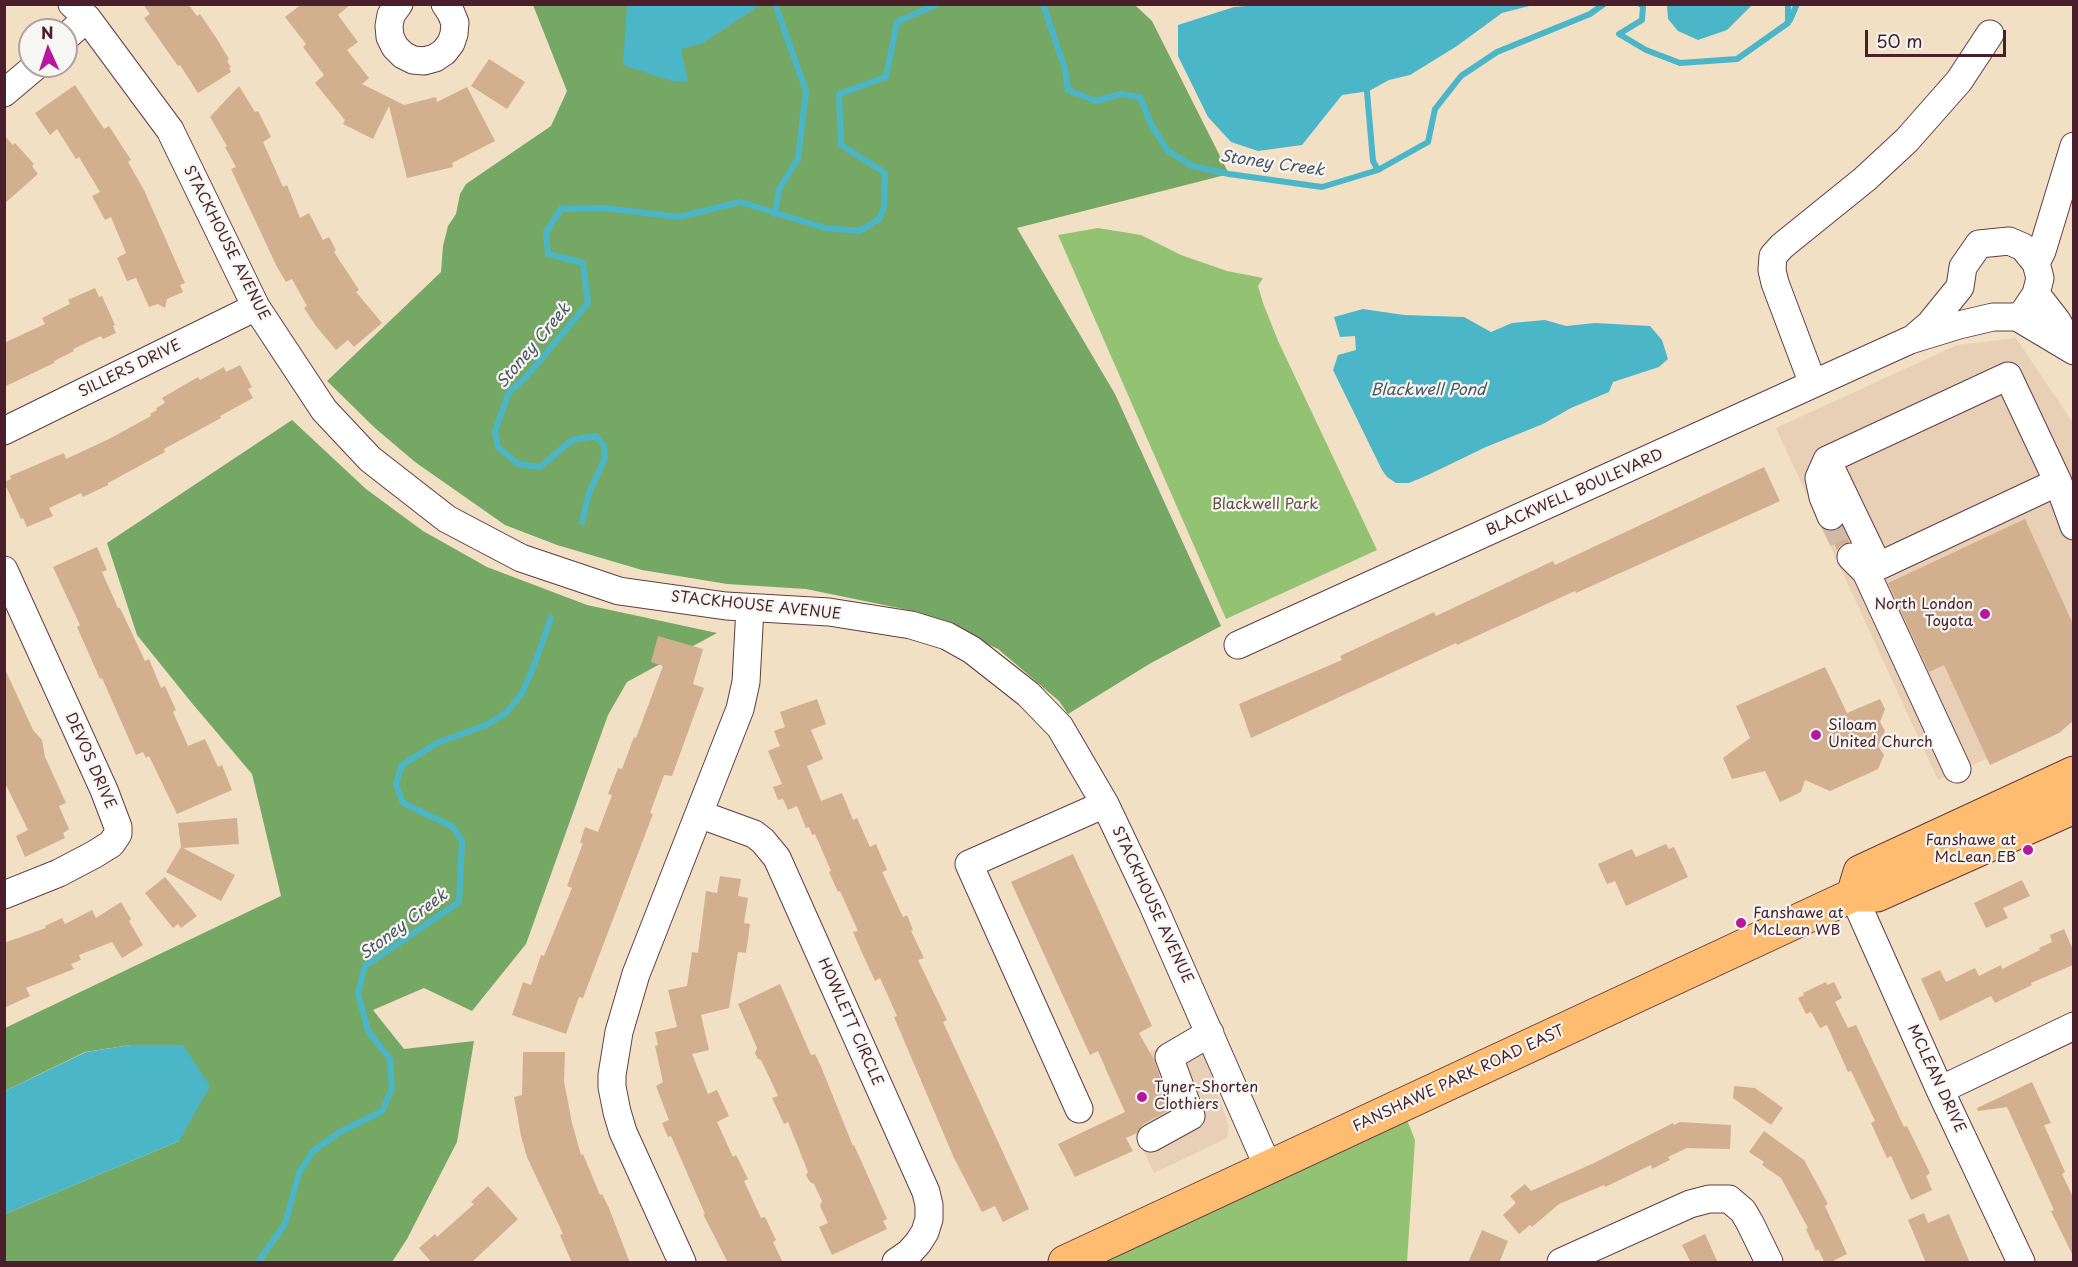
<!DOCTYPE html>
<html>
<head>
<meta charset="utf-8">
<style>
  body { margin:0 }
  #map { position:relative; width:2078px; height:1267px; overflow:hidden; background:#f2e0c5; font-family:"Playpen Sans",sans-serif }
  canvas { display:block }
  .frame { position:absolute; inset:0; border:6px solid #4a1f2b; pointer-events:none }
  .north { position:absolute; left:18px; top:18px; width:60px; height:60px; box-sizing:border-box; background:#f6f6f2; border:2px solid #b1a0a2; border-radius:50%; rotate:357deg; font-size:16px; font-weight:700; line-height:24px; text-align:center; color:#4a1f2b }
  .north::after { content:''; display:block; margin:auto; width:21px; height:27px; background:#b5179e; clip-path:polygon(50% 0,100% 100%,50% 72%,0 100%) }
  .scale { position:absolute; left:1865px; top:30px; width:141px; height:27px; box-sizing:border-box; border:3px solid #4a1f2b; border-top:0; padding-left:8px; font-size:18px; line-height:21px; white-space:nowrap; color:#4a1f2b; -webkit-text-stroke:4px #f6f6f2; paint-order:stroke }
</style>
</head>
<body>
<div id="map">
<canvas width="2078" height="1267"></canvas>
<div class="frame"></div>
<div class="north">N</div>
<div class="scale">50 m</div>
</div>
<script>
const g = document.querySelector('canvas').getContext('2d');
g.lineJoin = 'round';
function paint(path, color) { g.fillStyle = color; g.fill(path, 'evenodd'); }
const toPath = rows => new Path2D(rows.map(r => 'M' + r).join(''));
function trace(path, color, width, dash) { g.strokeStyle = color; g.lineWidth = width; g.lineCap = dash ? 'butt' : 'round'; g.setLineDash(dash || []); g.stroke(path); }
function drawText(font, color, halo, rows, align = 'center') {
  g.font = font + ' "Playpen Sans",sans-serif'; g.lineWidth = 4.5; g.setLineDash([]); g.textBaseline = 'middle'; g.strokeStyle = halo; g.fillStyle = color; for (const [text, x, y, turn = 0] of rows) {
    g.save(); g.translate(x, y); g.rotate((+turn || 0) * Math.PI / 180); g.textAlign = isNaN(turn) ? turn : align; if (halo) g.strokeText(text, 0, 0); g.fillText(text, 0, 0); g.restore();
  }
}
const built = toPath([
  [2016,338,2073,423,2073,721,1938,780,1776,428,1957,345],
  [1197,1034,1229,1127,1227,1138,1154,1173,1105,1069]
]);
const green = toPath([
  [1098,228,1141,235,1181,255,1227,271,1263,278,1258,286,1263,303,1279,343,1377,550,1226,619,1058,235],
  [1407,1120,1415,1140,1407,1262,1102,1262]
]);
const forest = toPath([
  [533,5,1135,5,1152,21,1229,174,1017,228,1115,394,1221,626,1151,663,1068,714,1059,701,998,649,918,612,806,589,727,584,642,570,557,545,505,525,415,462,375,428,327,381,441,272,443,246,448,226,456,214,460,194,466,184,551,126,567,91],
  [292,420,366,489,423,531,487,567,587,605,717,633,627,682,608,715,526,944,472,1011,424,988,373,1010,404,1049,474,1041,457,1142,407,1239,392,1262,5,1262,5,1214,179,1141,183,1045,131,1045,85,1052,5,1091,5,1028,281,896,252,774,191,702,137,635,107,543]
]);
const water = toPath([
  [627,5,627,4,760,5,703,43,681,49,688,82,672,81,623,65],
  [1258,5,1258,4,1533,5,1502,13,1457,46,1410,75,1389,80,1369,91,1342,95,1302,145,1258,151,1231,142,1208,117,1178,56,1178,25,1234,7],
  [1667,5,1667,4,1752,5,1727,30,1698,40,1678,31,1668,19],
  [1363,309,1404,315,1464,317,1491,332,1512,323,1545,320,1566,326,1595,323,1650,326,1662,340,1668,359,1659,367,1613,382,1609,392,1571,408,1543,424,1486,447,1428,475,1409,483,1396,483,1387,477,1382,470,1333,370,1338,355,1356,350,1355,336,1340,337,1334,317],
  [131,1045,183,1045,210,1086,179,1141,5,1214,5,1091,86,1052]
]);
const stream = toPath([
  [775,4,806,91,798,159,779,189,775,214],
  [1043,4,1065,69,1068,90,1096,101,1120,94,1140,97,1151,124,1167,150,1192,166,1229,174,1322,187,1378,170,1428,142,1435,109,1461,76,1497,52,1590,14,1604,4],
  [1640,4,1643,6,1642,20,1619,34,1646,50,1680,63,1737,59,1788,23,1788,4],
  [1790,20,1797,4],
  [1367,92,1373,161,1378,170],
  [582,522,589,493,605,458,604,446,596,436,572,440,540,467,518,464,498,447,495,431,509,392,527,376,588,303,583,263,548,254,546,232,561,209,605,208,679,217,740,202,825,228,860,231,880,218,884,207,885,173,841,145,839,94,886,77,897,22,937,4],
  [258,1262,285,1224,299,1173,313,1151,340,1132,382,1111,392,1089,390,1059,368,1031,358,993,365,966,459,902,462,841,453,827,403,803,396,784,402,765,437,743,486,725,506,713,522,693,535,663,551,618]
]);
const building = toPath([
  [143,4,188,4,197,16,200,14,215,36,229,59,227,61,231,67,229,68,231,72,198,93,180,65,178,66,144,18,150,14],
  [302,4,351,4,338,15,358,42,347,50,369,78,362,84,404,105,436,97,437,102,467,87,495,141,452,163,453,167,407,178,389,106,373,139,343,124,345,120,315,83,324,75,303,47,306,44,285,17],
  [489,59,525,82,507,109,471,86],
  [75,85,104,129,109,126,131,160,128,162,144,190,185,283,180,285,183,292,167,299,165,308,158,304,149,307,136,278,127,281,117,258,126,253,111,217,105,220,92,196,100,192,79,157,76,159,57,129,50,135,35,113],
  [239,86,255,112,258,111,271,137,263,142,283,187,287,185,300,218,309,213,323,240,329,237,336,250,334,252,359,290,356,292,382,323,354,347,348,340,336,350,316,326,304,308,307,306,292,279,286,282,277,267,231,169,236,167,225,147,227,146,210,117],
  [4,135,13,145,15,143,34,164,32,166,38,174,4,204],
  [95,288,99,297,102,296,115,325,113,326,116,333,103,339,101,336,73,349,74,351,54,361,54,363,4,387,4,343,45,324,42,318,70,304,68,300],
  [240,365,252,387,248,389,253,398,220,416,221,418,164,449,165,452,108,483,108,485,83,497,81,493,49,508,53,516,27,527,23,518,21,519,4,482,11,479,10,476,64,453,66,459,109,439,151,416,150,414,157,410,156,408,165,403,162,398,198,377,200,380,224,367,226,372],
  [1764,467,1780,501,1576,593,1575,591,1457,645,1456,643,1251,738,1239,704,1342,660,1340,656,1434,612,1436,616,1553,561,1555,565],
  [2025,519,2073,624,2073,721,2059,733,1990,765,1944,665,1929,672,1888,583],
  [1842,527,1849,542,1840,546,1837,550,1829,531,1837,531],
  [97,547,107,570,102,572,118,608,120,608,145,661,149,659,161,688,165,686,176,710,173,712,188,746,205,739,218,767,222,765,232,790,177,814,149,756,146,758,143,752,136,755,102,678,100,679,77,627,80,625,53,567],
  [658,636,703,649,693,684,704,688,672,776,664,775,650,813,653,814,583,998,579,997,566,1034,512,1015,523,982,531,985,541,955,544,956,572,888,567,886,583,843,580,843,585,827,598,832,612,795,608,794,618,768,622,769,634,737,636,738,663,666,651,662],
  [4,667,33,730,42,740,45,757,66,803,59,806,69,829,63,833,65,838,25,857,16,836,28,830,4,781],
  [1825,667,1847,713,1880,699,1885,709,1880,722,1885,731,1878,746,1884,755,1878,769,1830,791,1805,780,1801,792,1780,802,1765,771,1732,779,1723,758,1750,738,1736,706],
  [817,699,826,724,811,730,823,759,807,766,821,801,842,793,853,820,857,818,870,847,876,844,887,870,882,872,903,917,907,915,913,930,911,931,924,958,918,960,947,1020,943,1022,1029,1209,1003,1222,995,1206,982,1212,954,1158,894,1017,897,1016,880,978,875,981,863,955,853,932,858,931,840,891,838,892,829,872,831,871,815,834,812,835,809,827,806,828,797,806,788,810,783,799,778,800,773,787,782,784,768,751,780,746,774,731,785,727,780,712],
  [237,818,239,844,183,848,235,875,221,901,166,872,181,847,178,823],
  [1666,844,1669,849,1674,847,1688,877,1626,906,1615,881,1607,884,1598,864,1632,849,1636,857],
  [1073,854,1152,1026,1139,1033,1154,1060,1161,1080,1159,1081,1171,1109,1143,1124,1137,1133,1126,1138,1133,1151,1075,1177,1058,1144,1125,1112,1098,1051,1090,1055,1011,882],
  [720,876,741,879,738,896,748,898,744,923,750,924,746,953,738,952,729,1008,701,1015,709,1050,692,1054,708,1094,717,1090,729,1116,717,1122,733,1157,736,1155,748,1179,744,1181,761,1218,765,1217,776,1240,773,1242,783,1263,728,1263,703,1214,705,1214,671,1136,668,1137,662,1123,669,1120,656,1086,663,1082,655,1046,658,1045,655,1032,677,1027,668,990,687,986,692,952,698,953,706,891,717,893],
  [165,877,197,916,181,928,178,924,173,928,145,893],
  [2022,880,2030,896,2003,908,2008,918,1986,928,1974,903],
  [121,902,131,919,129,921,143,945,122,958,112,942,79,955,81,960,71,964,74,969,26,988,30,996,4,1008,4,943,46,928,45,926,62,918,65,924,92,910,96,918],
  [2064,929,2073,950,2073,965,2031,983,2032,985,1995,1003,1991,996,1940,1021,1921,979,1940,970,1946,982,1975,968,1979,976,2001,965,2002,969,2040,950,2039,948,2052,942,2050,935],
  [1826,982,1827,985,1834,982,1842,998,1835,1002,1848,1028,1856,1025,1904,1127,1907,1126,1930,1173,1926,1176,1932,1190,1911,1200,1891,1156,1887,1158,1871,1123,1875,1121,1851,1071,1848,1072,1827,1025,1820,1028,1811,1012,1806,1014,1798,998,1804,995,1803,993],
  [780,984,811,1055,815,1054,822,1069,853,1146,854,1145,887,1219,883,1221,887,1229,832,1255,819,1227,828,1223,820,1206,822,1201,814,1184,810,1182,806,1175,808,1172,788,1122,784,1124,772,1098,778,1096,761,1060,758,1059,755,1053,757,1048,738,1004],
  [523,1052,565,1052,564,1081,572,1123,581,1155,583,1154,600,1195,602,1194,609,1208,630,1263,572,1263,560,1235,563,1234,527,1157,521,1136,514,1097,522,1095],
  [2032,1082,2051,1123,2044,1125,2065,1172,2062,1174,2073,1197,2073,1256,2051,1211,2054,1210,2007,1107,1978,1111,1977,1108],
  [1734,1086,1755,1088,1783,1108,1771,1125,1733,1098],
  [1680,1122,1731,1125,1730,1149,1687,1148,1668,1157,1670,1160,1652,1169,1651,1165,1605,1187,1604,1185,1559,1204,1532,1227,1530,1225,1519,1234,1503,1215,1516,1203,1510,1196,1525,1184,1531,1191,1594,1163,1673,1123,1674,1125],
  [1764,1131,1804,1160,1828,1204,1825,1206,1847,1254,1829,1263,1825,1263,1818,1249,1816,1251,1806,1229,1808,1228,1781,1178,1762,1165,1764,1162,1749,1152],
  [488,1186,518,1219,471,1263,432,1263,419,1248,435,1234,437,1237,474,1204,471,1202],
  [1924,1213,1928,1223,1949,1214,1970,1263,1926,1263,1908,1220],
  [1482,1230,1508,1241,1499,1263,1468,1263],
  [1705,1234,1718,1263,1691,1263,1682,1245]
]);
const minorTunnel = toPath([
  [1831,516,1851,557]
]);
const minor = toPath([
  [72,4,87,18,170,130,256,307,324,410,370,459,447,519,521,558,619,591,726,606,829,612,911,625,947,636,972,650,1028,694,1060,727,1105,804,1152,903,1268,1167],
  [399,4,391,15,389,26,390,37,395,47,403,55,413,60,424,61,435,58,444,52,451,43,454,34,455,23,451,13,445,4],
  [66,37,87,18],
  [4,93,36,66],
  [2036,263,2042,251,2074,146],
  [2036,294,2057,321,2072,348],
  [1916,336,1930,324,1960,287,1963,267,1979,244,2009,241,2023,247,2036,263,2040,278,2036,294,2024,312,2017,317],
  [1813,384,1775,283,1772,270,1773,256,1782,246,1865,179,1907,140,1959,81,1990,34],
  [4,431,256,307],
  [1827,460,1878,566],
  [1831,516,1823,497,1819,478,1827,460,2008,376,2058,482,2074,526],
  [1851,557,1866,572,1957,769],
  [4,570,104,790,118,827,118,834,111,844,95,854,59,873,4,895],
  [1866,572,2058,482],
  [1238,645,1910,340,1959,325,1993,317,2017,317,2074,351],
  [699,814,754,834,763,841,777,858,926,1192,929,1205,929,1219,925,1232,918,1243,909,1253,896,1262],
  [1853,895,1940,1090,2021,1262],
  [1940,1090,2074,1026],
  [1079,1109,969,864,1105,804],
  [1151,1138,1191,1116,1169,1057,1210,1033],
  [682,1262,623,1132,617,1112,612,1087,612,1075,619,1032,636,974,740,709,746,682,750,608],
  [1561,1262,1690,1204,1709,1199,1729,1199,1743,1211,1750,1223,1769,1262]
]);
const major = toPath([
  [1853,895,1860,872,2074,773],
  [1065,1262,1853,895,1877,895,2074,807]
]);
const markers = [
  [1985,614,6,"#b5179e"],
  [1816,735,6,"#b5179e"],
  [2028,850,6,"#b5179e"],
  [1741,923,6,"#b5179e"],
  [1142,1097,6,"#b5179e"]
];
const streetNames = [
  ["STACKHOUSE AVENUE",226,243,63],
  ["SILLERS DRIVE",130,369,-26],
  ["BLACKWELL BOULEVARD",1575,493,-24],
  ["STACKHOUSE AVENUE",756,606,6],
  ["DEVOS DRIVE",90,761,66],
  ["STACKHOUSE AVENUE",1152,905,65],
  ["HOWLETT CIRCLE",850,1022,66],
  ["FANSHAWE PARK ROAD EAST",1459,1079,-25],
  ["MCLEAN DRIVE",1936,1079,65]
];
const parkNames = [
  ["Blackwell Park",1265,505]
];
const poiNames = [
  ["North London",1973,605,"right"],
  ["Toyota",1973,622,"right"],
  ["Siloam",1828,726],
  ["United Church",1828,743],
  ["Fanshawe at",2016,841,"right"],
  ["McLean EB",2016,858,"right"],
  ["Fanshawe at",1753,914],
  ["McLean WB",1753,931],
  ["Tyner-Shorten",1154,1088],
  ["Clothiers",1154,1105]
];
const waterNames = [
  ["Stoney Creek",1272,164,8],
  ["Stoney Creek",534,346,-50],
  ["Blackwell Pond",1428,391],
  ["Stoney Creek",404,925,-37]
];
paint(built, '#e7d0b5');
paint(green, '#92c272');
paint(forest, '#75a864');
paint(water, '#4cb6c9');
trace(stream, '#4cb6c9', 6);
paint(building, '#d2af8e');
trace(minorTunnel, '#d0b9a6', 27, [27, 14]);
trace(minor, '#633c42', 29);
trace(major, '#633c42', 35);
trace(minor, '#fff', 27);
trace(major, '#febc70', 33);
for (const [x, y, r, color] of markers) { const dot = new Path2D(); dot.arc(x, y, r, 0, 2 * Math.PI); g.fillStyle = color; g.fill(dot); trace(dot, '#f6f6f2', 2); }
drawText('15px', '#4a1f2b', '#f6f6f2', streetNames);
drawText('15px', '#605040', '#f6f6f2', parkNames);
drawText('15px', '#4a1f2b', '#f6f6f2', poiNames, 'left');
drawText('italic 16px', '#4b5462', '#f6f6f2', waterNames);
</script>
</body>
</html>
